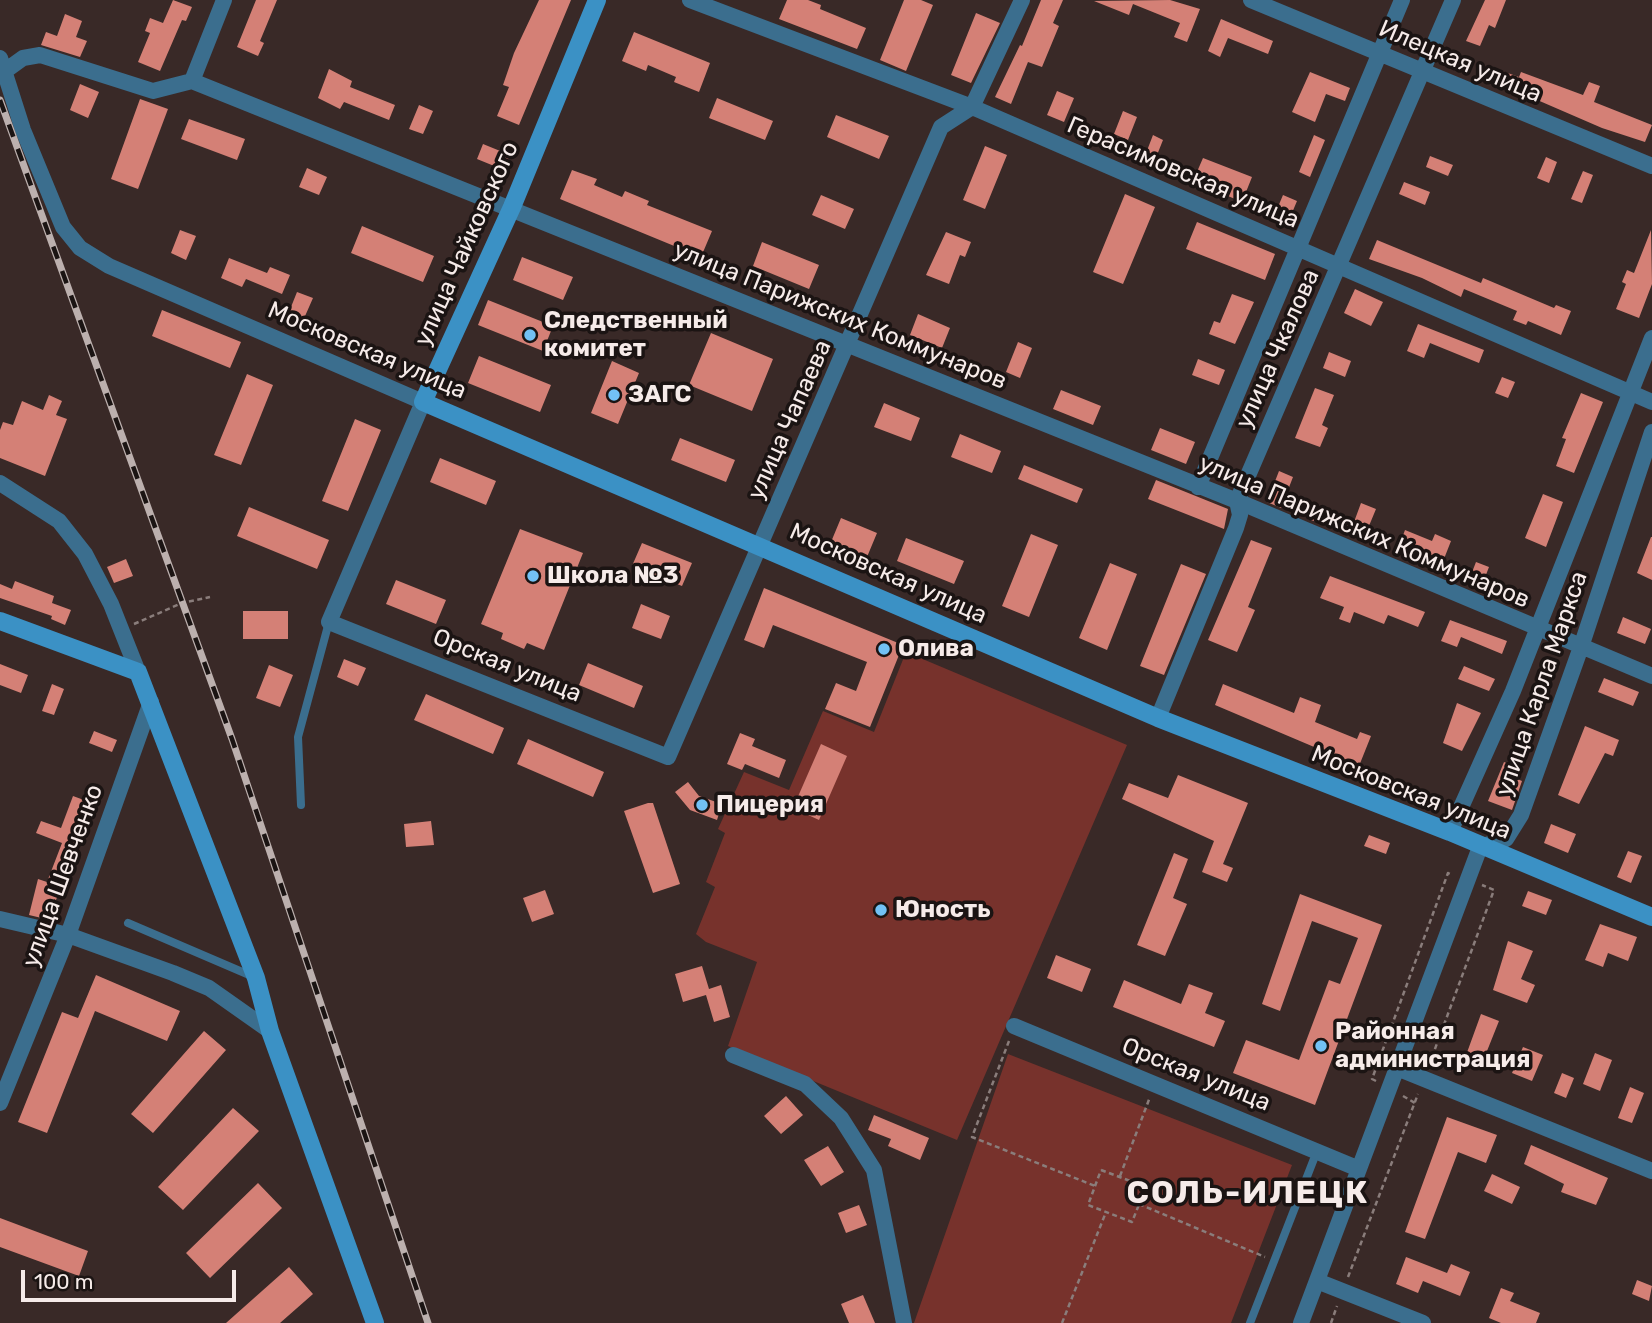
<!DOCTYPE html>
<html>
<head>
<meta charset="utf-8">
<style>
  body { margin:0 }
  #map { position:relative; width:1652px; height:1323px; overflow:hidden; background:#392927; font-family:Rubik,sans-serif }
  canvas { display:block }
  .scale { position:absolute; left:21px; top:1270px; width:215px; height:32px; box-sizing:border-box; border:4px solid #f6ebe9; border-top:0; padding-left:9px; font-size:21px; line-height:24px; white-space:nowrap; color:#f6ebe9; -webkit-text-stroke:5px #1b1413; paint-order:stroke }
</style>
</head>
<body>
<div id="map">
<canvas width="1652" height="1323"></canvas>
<div class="scale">100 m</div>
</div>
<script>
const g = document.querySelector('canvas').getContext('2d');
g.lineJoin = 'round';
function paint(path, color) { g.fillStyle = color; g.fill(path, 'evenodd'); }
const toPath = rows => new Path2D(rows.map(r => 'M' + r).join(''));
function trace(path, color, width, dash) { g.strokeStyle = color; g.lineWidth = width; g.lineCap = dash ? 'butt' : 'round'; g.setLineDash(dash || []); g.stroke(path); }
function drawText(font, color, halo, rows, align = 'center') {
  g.font = font + ' Rubik,sans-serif'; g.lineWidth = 7; g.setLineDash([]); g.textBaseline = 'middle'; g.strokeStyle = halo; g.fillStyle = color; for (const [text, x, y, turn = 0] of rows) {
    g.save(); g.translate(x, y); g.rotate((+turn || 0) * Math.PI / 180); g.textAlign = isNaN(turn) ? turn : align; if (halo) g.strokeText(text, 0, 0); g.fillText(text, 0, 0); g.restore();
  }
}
const green = toPath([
  [906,652,1127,745,957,1140,728,1046,757,962,706,942,696,934,715,887,706,882,725,833,718,829,744,772,789,790,823,711,874,732],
  [1008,1054,1292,1165,1231,1323,914,1323]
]);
const building = toPath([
  [173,0,192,7,186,21,182,20,160,71,138,62,150,33,145,31,150,18,163,23],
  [256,0,277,0,260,41,264,43,258,56,237,47],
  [539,0,571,0,519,125,497,116,509,87,503,85,514,53],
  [787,0,808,0,821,5,820,9,866,28,857,49,779,19],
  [904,0,921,0,933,5,906,71,880,60],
  [1041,0,1063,0,1053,23,1059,26,1042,67,1028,62,1011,104,995,97,1020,45,1022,46],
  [1170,0,1200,9,1187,42,1174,37,1180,23,1133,4,1129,15,1094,1],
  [1485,0,1506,0,1495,28,1489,25,1480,46,1466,41],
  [976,13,1000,23,971,83,951,75],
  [65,14,82,21,76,37,87,41,80,57,41,45,46,32,57,36],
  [1221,19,1273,41,1268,54,1228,38,1220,57,1208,51],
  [634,32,710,63,699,92,674,82,676,77,648,65,646,71,622,61],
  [329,69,352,81,350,87,395,105,389,120,344,102,340,109,318,98],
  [1502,71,1519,77,1521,72,1583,95,1589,82,1600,86,1594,102,1652,125,1645,142,1602,128,1498,83],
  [1310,72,1350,88,1345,101,1326,94,1315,122,1292,112],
  [80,84,99,92,88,118,70,110],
  [1057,91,1074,98,1064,122,1047,115],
  [717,98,773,121,765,140,709,118],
  [140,99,168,109,138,189,111,179],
  [419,105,433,111,423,134,409,129],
  [1123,111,1137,117,1128,140,1114,134],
  [836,115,889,136,879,159,827,137],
  [189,119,245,139,237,160,181,139],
  [1153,135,1163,140,1153,165,1143,161],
  [1314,135,1325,140,1310,177,1299,172],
  [483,144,510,155,504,170,477,159],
  [985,146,1007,155,985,209,963,200],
  [1430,156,1453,165,1448,176,1426,167],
  [1546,157,1557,162,1549,183,1537,178],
  [1203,158,1252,177,1242,202,1193,181],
  [307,168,327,177,319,195,299,187],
  [572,170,597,179,594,185,622,197,625,191,649,201,647,205,712,231,701,257,560,199],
  [1583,171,1593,175,1582,203,1571,199],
  [1404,182,1430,192,1425,205,1399,194],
  [1125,194,1155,207,1123,284,1093,272],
  [821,195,854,209,845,229,812,215],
  [1283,195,1297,201,1289,220,1275,214],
  [1197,222,1275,254,1265,280,1186,249],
  [362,226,434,256,423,282,351,253],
  [180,230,196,236,186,260,171,253],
  [1651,230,1652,284,1639,318,1616,309,1626,284,1622,282,1627,270,1634,273],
  [946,232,971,242,965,257,960,255,949,284,926,275],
  [1377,240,1481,283,1483,278,1554,308,1556,305,1571,311,1561,335,1528,321,1526,325,1513,320,1517,311,1464,289,1461,297,1422,278,1369,259],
  [762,242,819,265,809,289,753,266],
  [522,257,573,277,563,300,513,280],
  [229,258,267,273,270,267,290,275,282,294,246,279,242,287,221,278],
  [1355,289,1383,302,1371,326,1344,313],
  [297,292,313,298,302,323,287,317],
  [1232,294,1254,302,1235,344,1209,334,1214,321,1220,323],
  [488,300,553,326,543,351,478,325],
  [162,310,241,342,230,368,152,336],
  [918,314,950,328,942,348,910,335],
  [1418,324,1484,350,1479,363,1430,343,1424,358,1407,351],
  [711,333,773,359,752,411,689,385],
  [1018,342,1032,348,1020,378,1006,372],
  [1329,352,1351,361,1345,377,1323,368],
  [479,356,551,385,540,412,468,383],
  [1198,359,1225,370,1219,385,1192,375],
  [612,361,639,373,618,424,591,413],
  [247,374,273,385,241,465,214,455],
  [1502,377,1515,382,1508,398,1495,393],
  [1315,388,1334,395,1322,425,1328,428,1320,447,1295,438],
  [1061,390,1101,406,1093,425,1053,409],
  [1581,393,1603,402,1574,473,1556,466,1566,439,1562,438],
  [49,395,62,401,56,415,67,419,45,476,0,458,0,430,3,422,13,425,22,401,43,410],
  [884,403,920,418,911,441,874,427],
  [355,419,381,430,348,511,322,501],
  [1160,428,1195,442,1186,464,1151,450],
  [960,434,1001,451,992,473,951,457],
  [680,438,735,460,726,482,671,460],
  [440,458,496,481,486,505,430,482],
  [1024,465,1083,489,1077,503,1018,479],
  [1279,471,1293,477,1281,508,1267,502],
  [1156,480,1228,509,1224,529,1148,499],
  [1543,494,1563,502,1546,547,1525,538],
  [1361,503,1376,509,1364,538,1308,519,1313,506,1354,522],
  [249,507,329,540,317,569,237,536],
  [841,518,877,533,867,557,831,542],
  [520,529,583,553,544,650,527,643,524,649,501,639,503,633,481,624],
  [1405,530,1432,541,1435,534,1451,541,1440,569,1397,552],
  [1031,534,1058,545,1029,617,1002,606],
  [1651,537,1652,537,1652,580,1637,573],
  [906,538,964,561,954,584,897,561],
  [1251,540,1272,548,1248,607,1255,610,1237,652,1208,640],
  [642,543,692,563,682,586,632,566],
  [126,559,133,576,114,583,107,567],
  [1476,562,1489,567,1482,585,1469,580],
  [1110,563,1137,574,1107,650,1079,638],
  [1181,564,1206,574,1164,675,1140,666],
  [1330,576,1425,612,1418,627,1388,615,1384,624,1354,612,1350,623,1339,619,1344,607,1320,598],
  [396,580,446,600,436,624,386,604],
  [15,581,54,596,52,603,71,610,65,625,51,619,52,616,0,598,0,584,12,589],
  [764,588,903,645,870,727,825,709,836,683,856,691,867,662,773,625,764,648,744,640],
  [641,604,670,616,661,639,632,628],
  [243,611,288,611,288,639,243,639],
  [1623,617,1651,629,1645,644,1617,633],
  [1450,620,1507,641,1502,654,1461,637,1457,647,1441,641],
  [344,659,366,668,358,686,337,677],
  [588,663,643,686,634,708,579,685],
  [0,664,28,675,21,693,0,685],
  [269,665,293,675,280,707,256,698],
  [1464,666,1495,679,1489,691,1458,679],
  [1604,678,1639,692,1633,706,1598,692],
  [52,684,64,689,54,715,42,711],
  [1223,684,1294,713,1300,697,1321,705,1315,722,1357,739,1360,732,1371,736,1359,766,1215,705],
  [426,694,504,728,493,754,414,720],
  [1457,703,1481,713,1462,751,1443,743],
  [1585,726,1619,740,1613,756,1605,753,1579,804,1558,795],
  [94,731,117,740,112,752,89,743],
  [740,733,755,739,752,746,786,760,779,778,745,764,742,770,727,764],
  [528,739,604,772,593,797,517,764],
  [821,744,847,756,819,820,793,808],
  [1504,762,1514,766,1510,776,1522,781,1512,810,1488,801],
  [1178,775,1248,803,1223,864,1233,868,1227,882,1202,872,1214,841,1122,799,1129,783,1168,798],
  [688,782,699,796,722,804,717,820,690,810,675,792],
  [73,796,92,803,56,900,54,899,50,920,29,915,38,879,47,882,62,843,36,833,41,821,61,828],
  [648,803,653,803,680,884,653,893,624,811],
  [431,821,434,845,406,847,404,824],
  [1551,824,1576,834,1568,853,1544,843],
  [1369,835,1390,843,1386,854,1364,846],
  [1628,851,1642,856,1631,883,1617,877],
  [1174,853,1188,859,1173,898,1187,904,1165,956,1137,945],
  [545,890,554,914,532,922,523,898],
  [1528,891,1552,900,1546,915,1522,906],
  [1300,894,1382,925,1315,1105,1233,1073,1246,1040,1299,1060,1329,980,1340,984,1358,938,1312,921,1280,1011,1262,1004],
  [1600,924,1637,937,1628,961,1608,953,1603,967,1585,960],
  [1508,941,1533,951,1521,979,1535,985,1527,1003,1493,990],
  [1056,955,1091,969,1082,992,1047,978],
  [702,966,709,989,721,985,730,1017,714,1022,706,995,683,1002,675,974],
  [96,975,180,1011,167,1041,95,1011,47,1133,18,1122,62,1012,78,1018],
  [1124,980,1181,1004,1189,984,1213,993,1205,1013,1225,1021,1214,1047,1113,1007],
  [1481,1014,1499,1021,1487,1051,1495,1055,1490,1068,1465,1058],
  [204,1031,226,1050,153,1133,131,1114],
  [1523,1047,1543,1055,1532,1081,1512,1073],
  [1595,1053,1612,1060,1600,1091,1583,1084],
  [1562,1073,1574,1078,1566,1098,1554,1093],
  [1630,1087,1644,1093,1632,1123,1618,1118],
  [786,1096,803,1115,781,1134,764,1116],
  [233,1108,259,1131,183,1210,158,1187],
  [874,1115,929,1138,920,1160,888,1146,891,1139,868,1130],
  [1447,1117,1497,1135,1486,1163,1458,1152,1425,1239,1405,1232],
  [1531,1145,1608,1178,1596,1205,1561,1192,1564,1184,1524,1164],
  [828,1146,844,1172,821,1186,804,1160],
  [1492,1174,1520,1187,1512,1204,1484,1191],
  [258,1183,282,1208,210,1278,186,1253],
  [859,1205,867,1225,846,1233,838,1213],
  [0,1218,88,1251,79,1276,0,1247],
  [1406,1257,1447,1273,1451,1264,1470,1272,1460,1296,1423,1281,1418,1293,1396,1284],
  [289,1267,313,1294,280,1323,226,1323],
  [1637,1280,1652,1286,1649,1301,1632,1294],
  [1501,1288,1514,1293,1510,1301,1540,1313,1536,1323,1501,1323,1489,1318],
  [863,1295,875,1323,849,1323,841,1304]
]);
const path = toPath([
  [134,624,182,603,210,597],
  [1009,1041,972,1137,1095,1186],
  [1429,1065,1494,890,1482,885],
  [1376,1081,1372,1079,1448,873,1452,875],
  [1403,1096,1415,1103],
  [1101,1170,1146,1187,1132,1222,1088,1205,1101,1170],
  [1120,1176,1150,1097],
  [1139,1204,1265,1257],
  [1348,1277,1418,1094],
  [1062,1323,1106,1212],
  [1331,1323,1337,1306]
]);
const lane = toPath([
  [301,805,298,737,329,622],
  [128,923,254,977],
  [1250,1323,1317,1151]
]);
const street = toPath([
  [690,0,972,107,1652,402],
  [1251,0,1652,166],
  [0,58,23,130,63,227,80,248,109,266,423,402,329,622,668,757,941,127,972,107,1022,0],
  [5,71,23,58,40,55,153,91,192,81,1237,501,1652,676],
  [192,81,224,0],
  [0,483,59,521,85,554,111,604,138,672],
  [1198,487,1402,0],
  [1158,718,1236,528,1240,515,1237,501,1453,0],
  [1450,832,1513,691,1652,338],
  [0,919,68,935,173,973,209,988,270,1031],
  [1014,1026,1359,1169],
  [733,1055,805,1084,841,1118,874,1170,904,1323],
  [1397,1068,1652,1171],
  [0,1103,68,935,151,702],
  [1317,1281,1423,1323],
  [1301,1323,1480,847,1506,839,1521,815,1581,647,1652,432]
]);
const secondary = toPath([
  [597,0,512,207,423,402,1158,718,1450,832,1652,917],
  [0,621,138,672,256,978,270,1031,375,1323]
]);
const rail = toPath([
  [0,100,232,739,428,1323]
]);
const markers = [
  [530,335,7,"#72c1f5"],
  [614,395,7,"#72c1f5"],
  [533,576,7,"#72c1f5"],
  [884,649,7,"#72c1f5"],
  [702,805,7,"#72c1f5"],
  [881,910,7,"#72c1f5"],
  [1321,1046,7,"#72c1f5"]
];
const streetNames = [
  ["Илецкая улица",1460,62,23],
  ["Герасимовская улица",1183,173,23],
  ["улица Чайковского",467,244,-66],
  ["улица Парижских Коммунаров",840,316,22],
  ["улица Чкалова",1278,349,-66],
  ["Московская улица",367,351,23],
  ["улица Чапаева",790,420,-66],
  ["улица Парижских Коммунаров",1364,532,23],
  ["Московская улица",888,574,24],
  ["Орская улица",507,666,22],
  ["улица Карла Маркса",1542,684,-71],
  ["Московская улица",1411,793,22],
  ["улица Шевченко",63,876,-70],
  ["Орская улица",1196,1075,22]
];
const poiNames = [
  ["Следственный",544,321],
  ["комитет",544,349],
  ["ЗАГС",628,395],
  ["Школа №3",547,576],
  ["Олива",898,649],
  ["Пицерия",716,805],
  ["Юность",895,910],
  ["Районная",1335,1032],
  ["администрация",1335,1060]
];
const districtNames = [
  ["СОЛЬ-ИЛЕЦК",1248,1194]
];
paint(green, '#77322c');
paint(building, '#d48076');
trace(path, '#8a7d7b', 2.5, [5, 3.5]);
trace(lane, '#3b6e8e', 8);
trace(street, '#3b6e8e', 16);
trace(secondary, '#3b91c5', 18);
trace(rail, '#bcb0ae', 7);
trace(rail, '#1b1413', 4.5, [13]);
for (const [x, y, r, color] of markers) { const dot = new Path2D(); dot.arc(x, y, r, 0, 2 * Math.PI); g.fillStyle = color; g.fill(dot); trace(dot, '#1b1413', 2.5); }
drawText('24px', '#f6ebe9', '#1b1413', streetNames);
drawText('bold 24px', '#f6ebe9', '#1b1413', poiNames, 'left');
g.letterSpacing = '2px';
drawText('bold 32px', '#f6ebe9', '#1b1413', districtNames);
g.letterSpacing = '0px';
</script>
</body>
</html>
